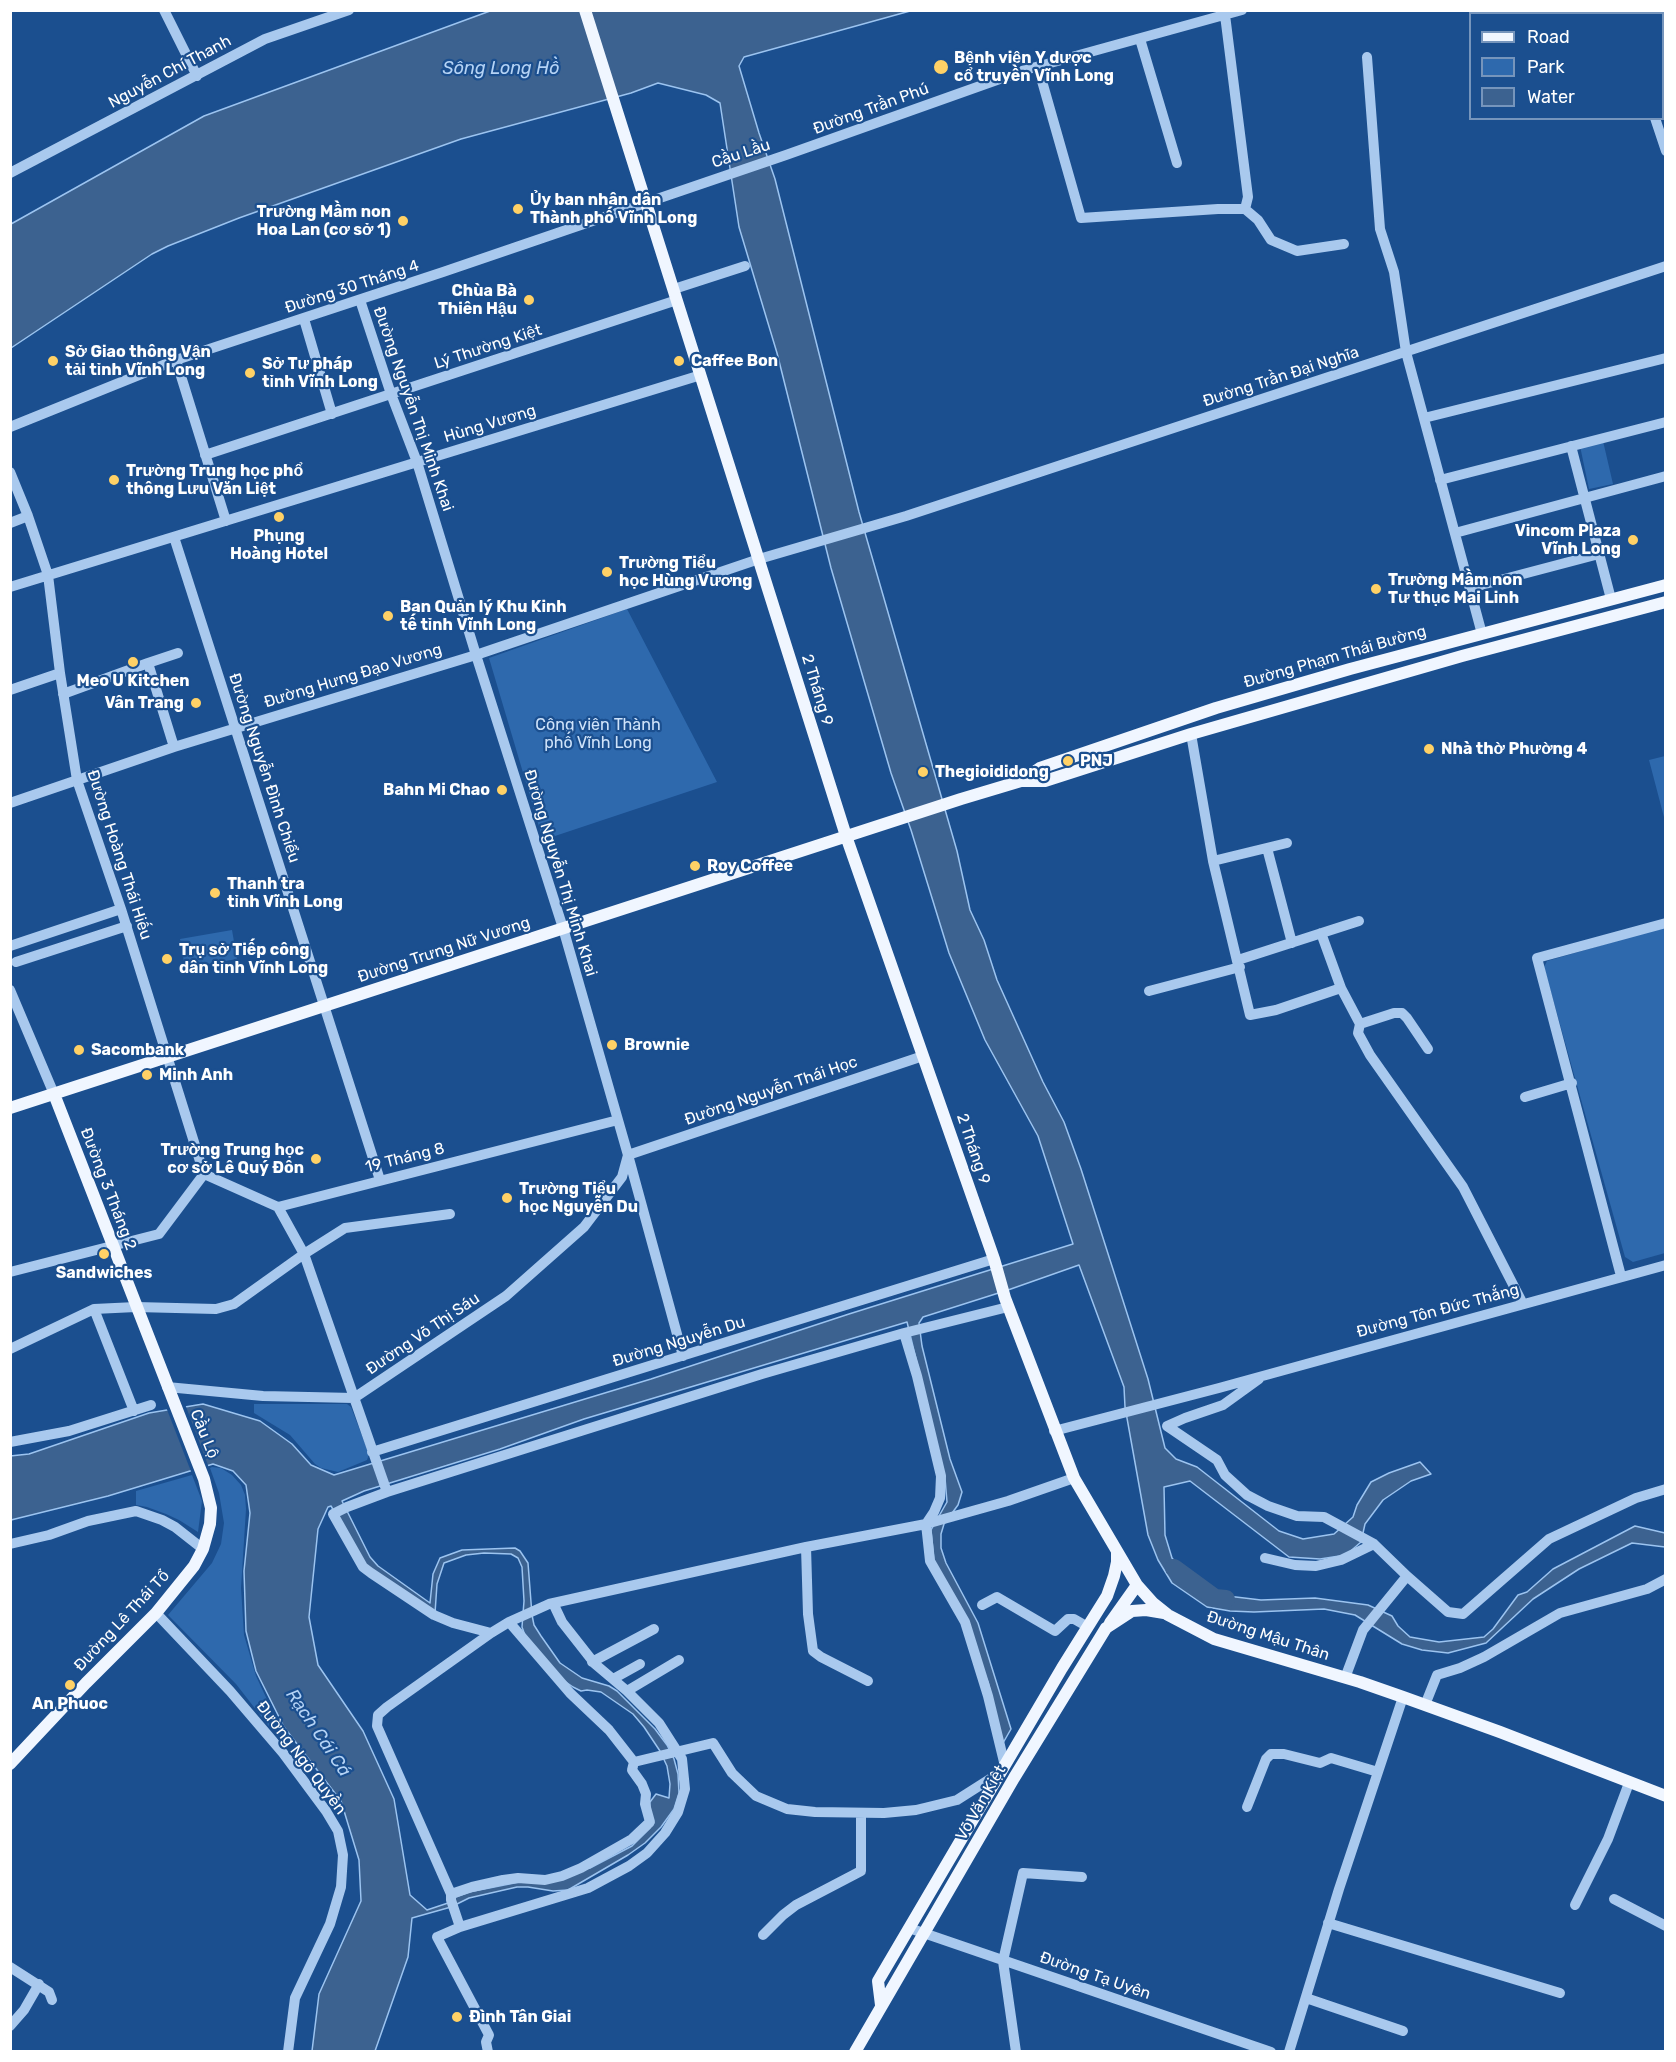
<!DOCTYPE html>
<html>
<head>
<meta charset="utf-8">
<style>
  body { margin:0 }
  #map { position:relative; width:1676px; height:2062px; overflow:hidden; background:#1b4f8f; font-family:Rubik,sans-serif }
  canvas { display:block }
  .frame { position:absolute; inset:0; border:12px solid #fff; pointer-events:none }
  .legend { position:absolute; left:1469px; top:12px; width:195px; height:108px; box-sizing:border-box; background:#1b4f8f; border:2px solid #7695bc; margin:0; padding:8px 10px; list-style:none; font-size:18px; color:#fff }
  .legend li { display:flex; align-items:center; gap:12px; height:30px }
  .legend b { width:30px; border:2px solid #7695bc }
</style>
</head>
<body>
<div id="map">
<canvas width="1676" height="2062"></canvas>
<div class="frame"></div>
<ul class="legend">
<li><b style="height:8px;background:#f0f6ff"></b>Road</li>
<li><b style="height:16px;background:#2e69ad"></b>Park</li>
<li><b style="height:16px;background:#3c6290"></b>Water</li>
</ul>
</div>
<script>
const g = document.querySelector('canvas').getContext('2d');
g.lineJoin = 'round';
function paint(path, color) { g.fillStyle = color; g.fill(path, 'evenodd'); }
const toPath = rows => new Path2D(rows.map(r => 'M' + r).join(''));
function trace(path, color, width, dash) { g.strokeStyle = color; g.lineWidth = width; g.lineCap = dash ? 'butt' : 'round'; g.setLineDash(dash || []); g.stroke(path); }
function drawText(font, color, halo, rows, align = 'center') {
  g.font = font + ' Rubik,sans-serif'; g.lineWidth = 4.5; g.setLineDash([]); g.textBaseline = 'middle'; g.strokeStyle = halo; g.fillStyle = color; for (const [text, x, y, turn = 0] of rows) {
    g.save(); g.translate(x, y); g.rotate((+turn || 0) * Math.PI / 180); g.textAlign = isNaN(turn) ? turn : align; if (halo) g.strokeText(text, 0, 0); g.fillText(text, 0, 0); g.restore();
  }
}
const green = toPath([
  [1603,441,1613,484,1589,489,1580,446],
  [627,609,717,782,543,840,489,658],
  [1665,756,1665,821,1649,760],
  [1665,927,1665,1253,1633,1262,1625,1257,1544,967,1547,961],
  [232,930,237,959,185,968,180,939],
  [254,1404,347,1404,351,1407,369,1454,367,1460,338,1472,321,1468,315,1464,290,1435,254,1413],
  [212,1467,221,1468,232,1475,241,1485,245,1495,246,1509,241,1588,244,1635,256,1676,278,1723,271,1729,236,1684,168,1615,212,1563,221,1544,224,1523,219,1493,210,1468],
  [192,1475,202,1501,198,1532,179,1520,166,1514,147,1507,136,1505,136,1491]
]);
const water = toPath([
  [490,11,910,11,744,57,739,66,759,133,775,179,859,512,957,851,970,910,984,940,997,980,1043,1082,1064,1122,1081,1169,1148,1379,1165,1448,1176,1459,1197,1467,1279,1531,1303,1539,1334,1534,1353,1517,1357,1505,1371,1482,1389,1473,1420,1462,1431,1474,1411,1481,1383,1500,1365,1524,1361,1542,1346,1555,1320,1559,1289,1557,1190,1481,1164,1487,1165,1535,1172,1558,1181,1569,1200,1589,1219,1595,1261,1600,1315,1598,1368,1605,1392,1616,1398,1626,1410,1637,1439,1642,1484,1637,1493,1629,1518,1595,1527,1592,1553,1569,1635,1526,1665,1533,1665,1547,1632,1543,1579,1569,1533,1599,1486,1643,1448,1653,1422,1650,1402,1644,1355,1615,1324,1609,1254,1612,1230,1611,1207,1607,1172,1583,1158,1560,1148,1535,1125,1407,1124,1387,1079,1265,1008,1290,923,1317,919,1323,922,1346,950,1459,962,1492,958,1505,944,1524,941,1534,941,1548,946,1563,978,1623,1011,1729,1003,1743,988,1682,934,1561,931,1530,947,1502,945,1478,907,1322,584,1419,500,1449,364,1491,342,1501,370,1557,378,1566,430,1603,433,1574,440,1558,462,1550,515,1548,520,1551,528,1563,532,1615,534,1625,541,1636,560,1663,582,1678,609,1686,617,1691,655,1729,667,1745,674,1759,678,1774,679,1793,674,1809,661,1827,645,1843,628,1855,568,1890,553,1891,528,1887,517,1887,469,1898,451,1907,412,1918,408,1957,375,2051,312,2051,319,1994,361,1901,359,1860,341,1801,284,1727,256,1671,246,1631,244,1571,250,1513,246,1485,233,1471,213,1464,108,1496,11,1520,10,1456,29,1454,149,1413,203,1404,260,1421,292,1444,311,1465,334,1475,651,1379,849,1314,1073,1244,1038,1136,985,1040,949,953,911,830,891,773,831,568,777,353,739,227,720,103,706,95,658,83,631,93,461,139,239,218,168,246,152,254,11,348,11,224,204,116,490,11],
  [331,1506,367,1568,435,1613,437,1584,444,1563,466,1555,484,1553,511,1554,518,1558,522,1567,524,1601,522,1627,527,1641,563,1680,573,1687,581,1691,587,1690,601,1692,633,1714,644,1727,660,1751,667,1766,670,1784,669,1798,656,1794,650,1802,650,1828,632,1846,590,1868,469,1892,456,1897,448,1903,427,1910,410,1895,394,1799,363,1731,318,1665,309,1617,318,1529,328,1507,331,1506]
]);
const pier = toPath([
  [185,1404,209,1468,192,1474,166,1407]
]);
const river = toPath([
  [1174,1568,1215,1598,1226,1599]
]);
const minor = toPath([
  [164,10,197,76],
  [1624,10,1625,14],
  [1225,15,1248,197,1245,209],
  [1140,39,1177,163],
  [1662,41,1666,40],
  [1367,57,1380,229,1394,272,1406,352,1482,634],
  [1038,67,1081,218,1218,209,1245,209,1258,220,1271,240,1297,251,1344,244],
  [1655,118,1666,151],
  [10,173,265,39,349,10],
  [674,289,745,266],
  [360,300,391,394,417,462,476,655,563,928,628,1155,683,1356],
  [304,319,332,414],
  [176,360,226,521],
  [1424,418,1666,358],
  [10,427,176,360,443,272,786,155,1025,70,1242,10],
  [1571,446,1611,599],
  [205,455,677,300],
  [10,472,28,516,48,575,60,673,77,780,121,909,204,1174],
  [1440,480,1666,422],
  [10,523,28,516],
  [1455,533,1666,476],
  [174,537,380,1180],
  [10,587,701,375],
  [1470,588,1599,554],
  [148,663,178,653],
  [10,690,60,673],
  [63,694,148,663,174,747],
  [1191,734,1213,861,1250,1015,1276,1010,1341,988,1360,1024,1358,1033,1370,1055,1463,1187,1523,1304],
  [10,803,174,747,476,655,759,559,906,516,1666,266],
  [1267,848,1292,943],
  [1213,861,1287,843],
  [1321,933,1341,988],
  [10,946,121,909],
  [1238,960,1359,921],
  [16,962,127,926],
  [10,990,54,1094],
  [1149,991,1240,967],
  [1360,1024,1394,1013,1402,1013,1407,1018,1428,1049],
  [1525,1097,1572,1083],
  [204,1174,278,1207,618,1120],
  [278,1207,304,1254,387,1492],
  [10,1272,159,1234,204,1174],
  [1621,1276,1537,958,1666,923],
  [1008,1307,904,1333,762,1374,387,1492,347,1507,333,1514,363,1567,371,1573,434,1615,453,1623,491,1633,509,1622,549,1604,806,1547,926,1524,1008,1501,1074,1478],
  [94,1309,134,1411],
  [904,1333,917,1376,941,1476,940,1498,934,1512,926,1524,930,1561,965,1622,988,1696,1005,1766],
  [10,1349,94,1309,136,1307,216,1309,234,1304,304,1254,345,1228,450,1214],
  [1259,1379,1223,1405,1185,1418,1167,1426,1217,1460,1225,1475,1247,1495,1268,1506,1297,1516,1324,1517,1374,1544,1407,1576,1363,1630,1345,1678],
  [167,1387,263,1396,354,1398,506,1296,584,1227,622,1177,628,1155,923,1056],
  [1054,1431,1219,1388,1666,1265],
  [10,1442,69,1431,151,1405],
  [372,1452,994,1259],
  [10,1544,49,1535,88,1521,136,1511,162,1520,175,1527,203,1549],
  [806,1547,808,1614,813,1651,821,1657,868,1681],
  [1265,1558,1295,1565,1316,1566,1341,1560,1374,1544],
  [1407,1576,1448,1612,1463,1614,1549,1539,1636,1498,1666,1489],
  [982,1605,997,1597,1055,1631,1068,1619,1074,1619,1088,1627],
  [156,1613,230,1691,283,1753,326,1811,338,1831,343,1855,341,1887,330,1924,295,1998,288,2052],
  [509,1622,570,1693,609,1730,634,1762,713,1743,732,1773,756,1796,787,1809,815,1812,884,1813,916,1810,957,1800,1001,1772],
  [592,1662,654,1629],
  [613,1679,640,1664],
  [627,1691,679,1660],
  [1425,1705,1437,1675,1460,1668,1484,1657,1560,1613,1647,1589,1666,1579],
  [1247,1807,1266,1759,1271,1754,1284,1754,1320,1763,1331,1758,1378,1772],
  [451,1894,472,1887,503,1880,518,1878,545,1880,562,1876,581,1868,632,1839,650,1822,645,1804,646,1794,642,1784,632,1770,634,1762],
  [1614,1899,1666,1926],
  [1575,1905,1608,1839,1629,1783],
  [1328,1923,1560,1993],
  [460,1927,588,1888,629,1866,647,1853,665,1833,678,1812,685,1789,682,1759,659,1723,627,1691,595,1664,562,1622,553,1603],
  [909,1928,1271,2052],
  [763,1935,783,1915,796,1905,861,1871,861,1813],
  [10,1967,49,1992,52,2000],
  [1306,1998,1403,2031],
  [10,2026,24,2010,39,1984],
  [488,2052,486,2042,489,2035,437,1937,460,1927,451,1900,451,1894,377,1726,378,1715,387,1707,491,1633],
  [1016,2052,1003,1961,1023,1873,1082,1877],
  [1289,2052,1339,1889,1403,1697]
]);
const major = toPath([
  [585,10,846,836,994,1259,1005,1298,1074,1478,1137,1585,1153,1603,1168,1615,1214,1639,1360,1682,1403,1697,1500,1732,1666,1796],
  [1021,781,1040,768,1216,708,1350,669,1666,585],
  [10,1108,961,799,1021,781,1045,781,1191,734,1462,656,1666,602],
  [1110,1623,1137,1585],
  [10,1764,86,1683,156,1613,194,1566,203,1549,210,1524,211,1508,204,1479,54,1094],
  [881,2005,878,1981,1062,1668,1107,1596,1114,1576,1117,1562,1117,1552],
  [855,2052,1014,1778,1106,1628,1132,1611,1146,1610,1164,1613]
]);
const markers = [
  [941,67,8,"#ffd166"],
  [518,209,6,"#ffd166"],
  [403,221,6,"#ffd166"],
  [529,300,6,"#ffd166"],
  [53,361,6,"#ffd166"],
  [679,361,6,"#ffd166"],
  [250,373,6,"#ffd166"],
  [114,480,6,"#ffd166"],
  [279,517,6,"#ffd166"],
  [1633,540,6,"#ffd166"],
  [607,572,6,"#ffd166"],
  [1376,589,6,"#ffd166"],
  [388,616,6,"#ffd166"],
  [133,662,6,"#ffd166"],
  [196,703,6,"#ffd166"],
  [1429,749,6,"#ffd166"],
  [1068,761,6,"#ffd166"],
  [923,772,6,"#ffd166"],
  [502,790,6,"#ffd166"],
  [695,866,6,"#ffd166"],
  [215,893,6,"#ffd166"],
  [167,959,6,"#ffd166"],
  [612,1045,6,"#ffd166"],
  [79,1050,6,"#ffd166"],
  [147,1075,6,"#ffd166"],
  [316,1159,6,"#ffd166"],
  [507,1198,6,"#ffd166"],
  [104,1254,6,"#ffd166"],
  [70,1685,6,"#ffd166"],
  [457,2017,6,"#ffd166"]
];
const poiNames = [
  ["Bệnh viện Y dược",954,58],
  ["cổ truyền Vĩnh Long",954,76],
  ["Ủy ban nhân dân",530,200],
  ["Thành phố Vĩnh Long",530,218],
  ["Trường Mầm non",391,212,"right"],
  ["Hoa Lan (cơ sở 1)",391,230,"right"],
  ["Chùa Bà",517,291,"right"],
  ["Thiên Hậu",517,309,"right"],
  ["Sở Giao thông Vận",65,352],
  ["tải tỉnh Vĩnh Long",65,370],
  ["Caffee Bon",691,361],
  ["Sở Tư pháp",262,364],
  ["tỉnh Vĩnh Long",262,382],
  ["Trường Trung học phổ",126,471],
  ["thông Lưu Văn Liệt",126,489],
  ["Vincom Plaza",1621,531,"right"],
  ["Vĩnh Long",1621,549,"right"],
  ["Phụng",279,536,"center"],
  ["Hoàng Hotel",279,554,"center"],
  ["Trường Tiểu",619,563],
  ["học Hùng Vương",619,581],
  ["Trường Mầm non",1388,580],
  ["Tư thục Mai Linh",1388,598],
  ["Ban Quản lý Khu Kinh",400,607],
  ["tế tỉnh Vĩnh Long",400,625],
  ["Meo U Kitchen",133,681,"center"],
  ["Vân Trang",184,703,"right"],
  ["Nhà thờ Phường 4",1441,749],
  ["PNJ",1080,761],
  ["Thegioididong",935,772],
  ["Bahn Mi Chao",490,790,"right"],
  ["Roy Coffee",707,866],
  ["Thanh tra",227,884],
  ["tỉnh Vĩnh Long",227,902],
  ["Trụ sở Tiếp công",179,950],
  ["dân tỉnh Vĩnh Long",179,968],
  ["Brownie",624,1045],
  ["Sacombank",91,1050],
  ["Minh Anh",159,1075],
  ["Trường Trung học",304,1150,"right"],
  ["cơ sở Lê Quý Đôn",304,1168,"right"],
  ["Trường Tiểu",519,1189],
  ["học Nguyễn Du",519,1207],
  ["Sandwiches",104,1273,"center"],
  ["An Phuoc",70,1704,"center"],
  ["Đình Tân Giai",469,2017]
];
const streetNames = [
  ["Nguyễn Chí Thanh",170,72,-28],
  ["Đường Trần Phú",871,109,-20],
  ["Cầu Lầu",741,154,-18],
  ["Đường 30 Tháng 4",352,287,-18],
  ["Lý Thường Kiệt",488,347,-18],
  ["Đường Trần Đại Nghĩa",1281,377,-18],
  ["Đường Nguyễn Thị Minh Khai",413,409,71],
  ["Hùng Vương",490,424,-17],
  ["Đường Phạm Thái Bường",1335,657,-16],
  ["Đường Hưng Đạo Vương",353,676,-17],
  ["2 Tháng 9",817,690,73],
  ["Đường Nguyễn Đình Chiểu",264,768,72],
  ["Đường Hoàng Thái Hiếu",119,855,72],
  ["Đường Nguyễn Thị Minh Khai",560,873,73],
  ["Đường Trưng Nữ Vương",444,950,-18],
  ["Đường Nguyễn Thái Học",771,1091,-19],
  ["2 Tháng 9",973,1149,71],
  ["19 Tháng 8",405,1158,-14],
  ["Đường 3 Tháng 2",108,1189,69],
  ["Đường Tôn Đức Thắng",1438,1311,-15],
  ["Đường Võ Thị Sáu",423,1334,-34],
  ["Đường Nguyễn Du",679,1342,-17],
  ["Cầu Lộ",204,1434,68],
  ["Đường Lê Thái Tổ",122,1621,-47],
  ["Đường Mậu Thân",1268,1636,18],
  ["Đường Ngô Quyền",301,1758,53],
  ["Võ Văn Kiệt",981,1803,-60],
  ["Đường Tạ Uyên",1095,1976,19]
];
const parkNames = [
  ["Công viên Thành",598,725],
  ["phố Vĩnh Long",598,743]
];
const waterNames = [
  ["Sông Long Hồ",501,69],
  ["Rạch Cái Cá",318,1733,56]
];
paint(green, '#2e69ad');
paint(water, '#3c6290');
trace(water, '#9cc4f0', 1.5);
paint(pier, '#1b4f8f');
trace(river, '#3c6290', 18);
trace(minor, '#a9c9ee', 10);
trace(major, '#f0f6ff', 12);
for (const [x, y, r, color] of markers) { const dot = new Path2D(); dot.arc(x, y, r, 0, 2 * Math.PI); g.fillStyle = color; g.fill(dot); trace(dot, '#1b4f8f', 2); }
drawText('bold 16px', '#fff', '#1b4f8f', poiNames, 'left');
drawText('16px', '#fff', '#1b4f8f', streetNames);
drawText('16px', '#cfe3fa', '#1b4f8f', parkNames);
drawText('italic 18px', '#b5d3f5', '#1b4f8f', waterNames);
</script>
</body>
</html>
